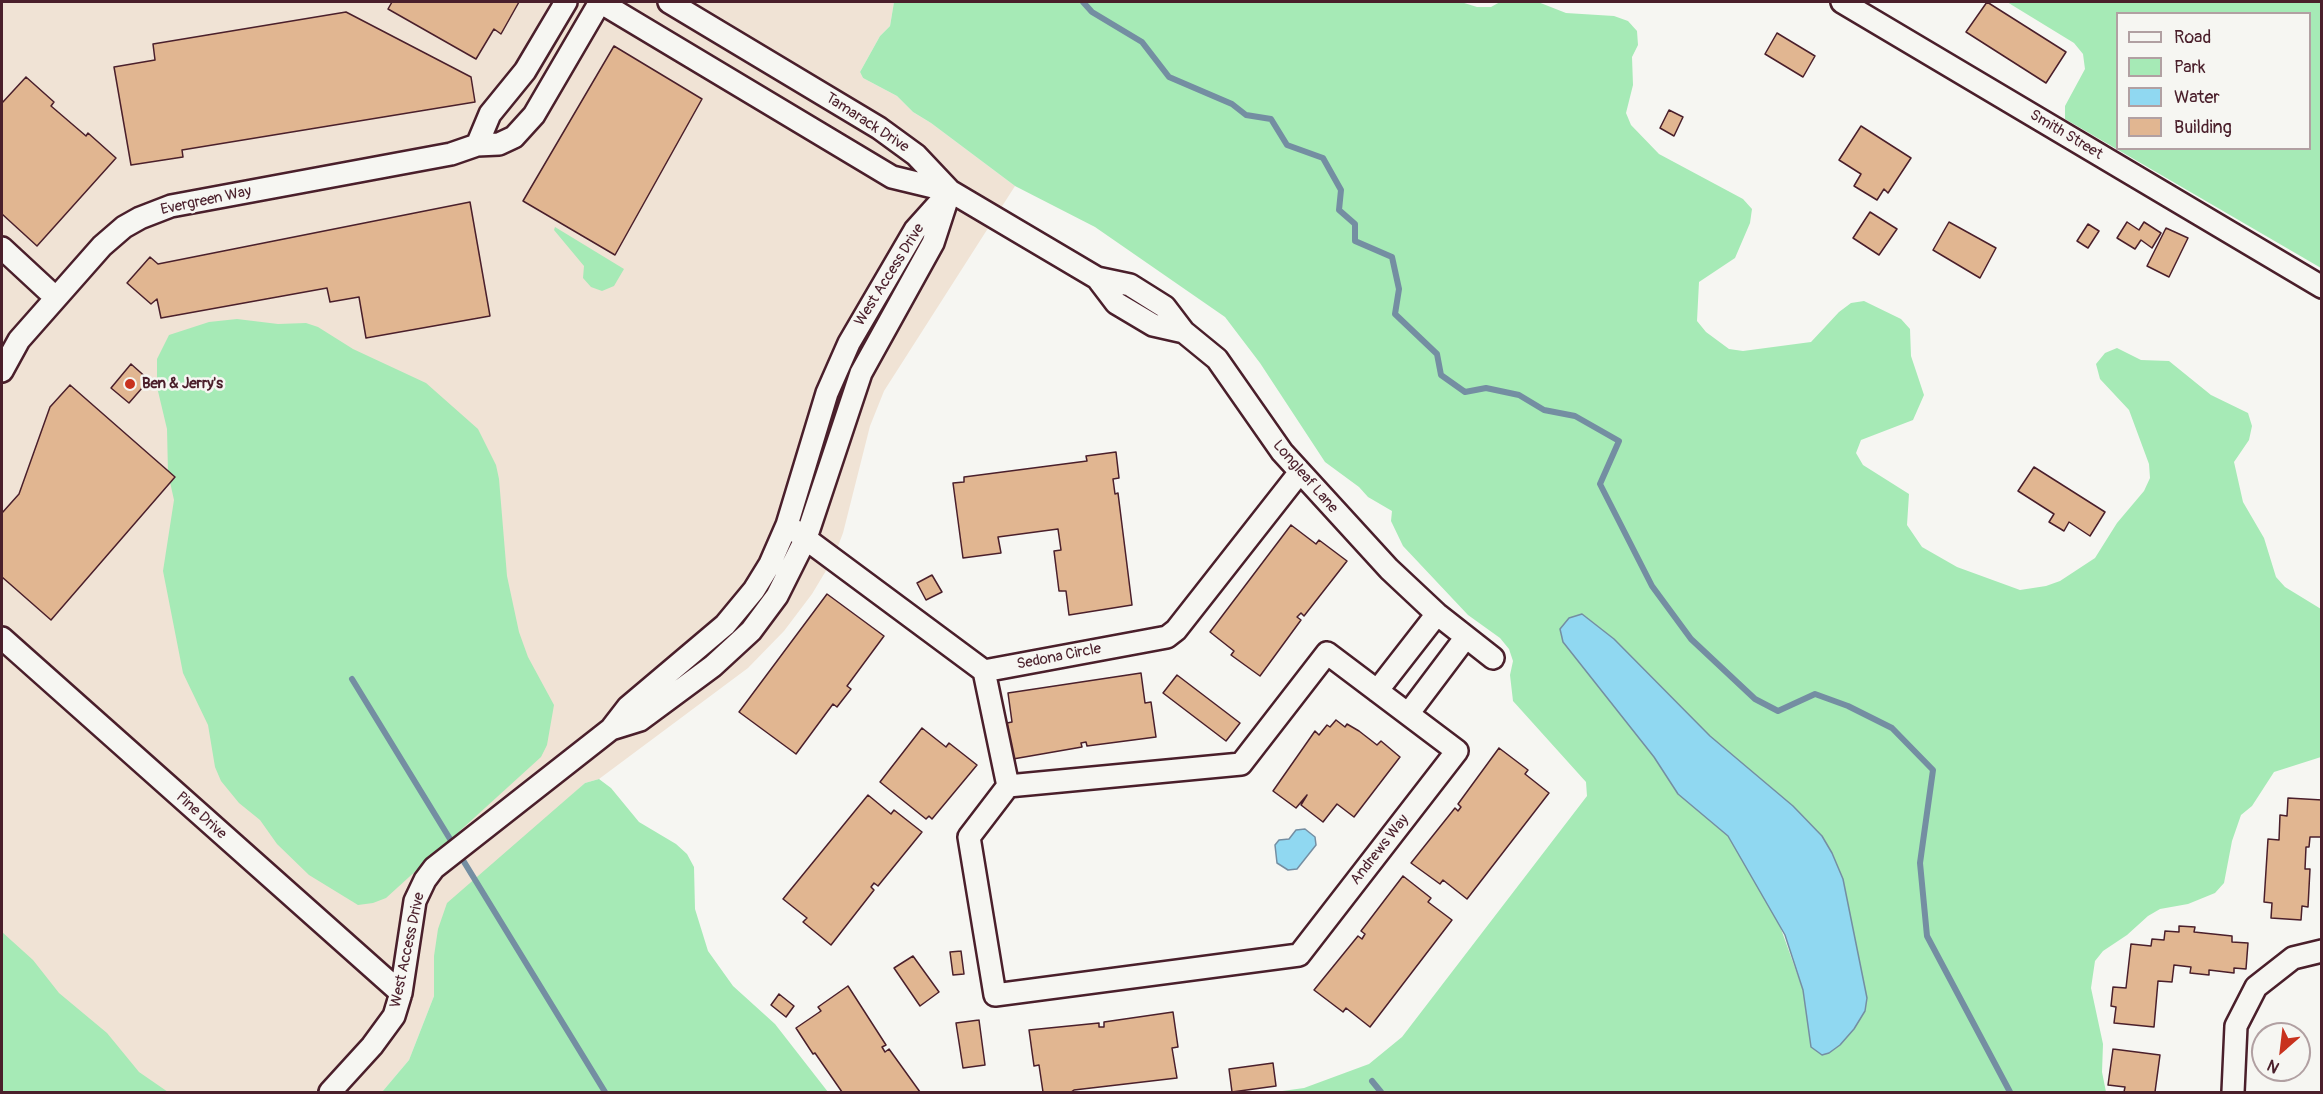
<!DOCTYPE html>
<html>
<head>
<meta charset="utf-8">
<style>
	body { margin:0 }
	#map { position:relative; width:2323px; height:1094px; overflow:hidden; background:#f6f6f2; font-family:Pangolin,sans-serif }
	canvas { display:block }
	.frame { position:absolute; inset:0; border:3px solid #4a1f2b; pointer-events:none }
	.legend { position:absolute; left:2116px; top:12px; width:195px; height:138px; box-sizing:border-box; background:#f6f6f2; border:2px solid #b1a0a2; margin:0; padding:8px 10px; list-style:none; font-size:18px; color:#4a1f2b }
	.legend li { display:flex; align-items:center; gap:12px; height:30px }
	.legend b { width:30px; border:2px solid #b1a0a2 }
	.north { position:absolute; left:2251px; top:1022px; width:60px; height:60px; box-sizing:border-box; background:#f6f6f2; border:2px solid #b1a0a2; border-radius:50%; rotate:208deg; font-size:16px; font-weight:700; line-height:24px; text-align:center; color:#4a1f2b }
	.north::after { content:''; display:block; margin:auto; width:21px; height:27px; background:#c8321e; clip-path:polygon(50% 0,100% 100%,50% 72%,0 100%) }
</style>
</head>
<body>
<div id="map">
<canvas width="2323" height="1094"></canvas>
<div class="frame"></div>
<ul class="legend">
<li><b style="height:8px;background:#f6f6f2"></b>Road</li>
<li><b style="height:16px;background:#a6eab6"></b>Park</li>
<li><b style="height:16px;background:#90d8f1"></b>Water</li>
<li><b style="height:16px;background:#e1b691"></b>Building</li>
</ul>
<div class="north">N</div>
</div>
<script>
const g = document.querySelector('canvas').getContext('2d');
g.lineJoin = 'round';
function paint(path, color) {
  g.fillStyle = color;
  g.fill(path, 'evenodd');
}
function toPath(rows) {
  const path = new Path2D();
  for (const r of rows) {
    path.moveTo(r[0], r[1]);
    for (let i = 2; i < r.length; i += 2) path.lineTo(r[i], r[i + 1]);
  }
  return path;
}
function trace(path, color, width, dash) {
  g.strokeStyle = color;
  g.lineWidth = width;
  g.lineCap = dash ? 'butt' : 'round';
  g.setLineDash(dash || []);
  g.stroke(path);
}
function label(font, color, halo, rows, align = 'center') {
  g.font = font + ' Pangolin,sans-serif';
  g.lineWidth = 5;
  g.setLineDash([]);
  g.textBaseline = 'middle';
  g.strokeStyle = halo;
  g.fillStyle = color;
  for (const [text, x, y, turn = 0] of rows) {
    g.save();
    g.translate(x, y);
    g.rotate((+turn || 0) * Math.PI / 180);
    g.textAlign = isNaN(turn) ? turn : align;
    if (halo) g.strokeText(text, 0, 0);
    g.fillText(text, 0, 0);
    g.restore();
  }
}
const built = toPath([
	[2,2,894,2,890,26,880,36,860,72,863,78,897,96,913,112,931,123,1015,186,884,391,870,426,843,533,833,559,812,594,784,631,748,668,599,779,585,783,534,830,434,956,434,996,409,1060,382,1092,2,1092]
]);
const green = toPath([
	[894,2,1461,2,1477,7,1491,7,1500,2,1538,2,1566,13,1614,16,1628,21,1637,31,1638,45,1632,57,1633,85,1626,113,1631,125,1659,154,1743,199,1752,209,1750,223,1735,258,1699,282,1697,321,1706,332,1729,349,1743,351,1811,342,1839,312,1851,303,1864,301,1901,319,1910,329,1911,356,1924,395,1913,420,1861,440,1856,453,1863,465,1909,494,1907,525,1922,547,1957,567,2020,590,2046,586,2060,581,2095,558,2117,523,2144,491,2150,478,2149,464,2129,410,2100,379,2096,364,2105,353,2117,348,2141,360,2169,361,2211,395,2248,413,2252,426,2249,440,2234,462,2243,502,2264,538,2276,577,2285,587,2321,609,2321,757,2274,772,2252,806,2241,815,2232,841,2224,883,2215,893,2188,904,2160,909,2148,916,2127,935,2103,951,2095,961,2091,988,2103,1044,2102,1072,2106,1092,1275,1092,1304,1088,1369,1064,1402,1037,1587,796,1586,782,1513,701,1510,675,1513,661,1509,649,1500,638,1468,615,1403,546,1391,521,1392,511,1368,497,1359,487,1325,462,1260,363,1225,317,1095,227,1015,186,931,123,913,112,897,96,863,78,860,72,880,36,890,26],
	[1582,614,1614,639,1710,736,1793,806,1822,836,1811,1046,1803,990,1776,915,1728,836,1678,794,1654,757],
	[2007,2,2321,2,2321,268,2065,119,2065,106,2085,69,2083,54,2074,43],
	[2118,14,2310,14,2310,148,2118,148],
	[555,227,624,269,614,286,602,291,591,287,583,278,584,266,554,230],
	[237,319,278,324,306,323,318,327,353,349,426,383,478,429,496,465,499,479,507,576,519,632,528,657,554,705,547,745,541,757,386,898,373,903,358,905,309,875,277,844,260,820,239,803,221,781,215,767,208,725,183,673,163,571,174,500,168,473,167,429,157,387,157,359,169,335,209,322],
	[599,779,611,788,639,822,676,844,687,854,694,867,695,909,708,951,733,986,775,1024,828,1092,382,1092,409,1060,434,996,434,956,438,929,447,903,585,783],
	[2,932,33,960,59,993,107,1033,139,1072,168,1092,2,1092]
]);
const water = toPath([
	[1582,614,1614,639,1710,736,1793,806,1822,836,1832,853,1843,879,1867,998,1865,1011,1854,1029,1840,1045,1829,1053,1822,1055,1811,1047,1803,990,1785,935,1728,836,1678,794,1654,757,1563,642,1560,629,1569,618,1582,614],
	[1305,829,1315,837,1316,845,1297,869,1288,870,1277,863,1275,845,1279,840,1289,839,1296,830,1305,829]
]);
const stream = toPath([
	[1083,2,1092,12,1142,42,1169,77,1232,104,1246,115,1271,119,1287,145,1323,158,1341,190,1339,210,1355,224,1355,241,1392,257,1399,289,1395,314,1437,354,1441,375,1465,392,1486,388,1519,395,1544,410,1575,416,1619,441,1600,484,1652,586,1691,639,1755,699,1778,711,1815,694,1848,706,1892,728,1933,770,1920,863,1927,936,2010,1092],
	[352,679,605,1092],
	[1372,1081,1381,1092]
]);
const building = toPath([
	[392,2,519,2,501,34,494,29,476,59,388,9,392,2],
	[1987,2,2066,52,2046,83,1966,32,1987,2],
	[346,12,471,77,475,102,182,150,183,157,131,165,114,67,155,60,153,44,346,12],
	[1777,33,1815,56,1803,77,1765,54,1777,33],
	[614,46,702,99,615,255,523,201,614,46],
	[26,77,54,102,51,106,86,136,88,133,116,158,37,246,2,214,2,103,26,77],
	[1669,110,1683,117,1674,136,1660,128,1669,110],
	[1861,126,1911,158,1888,193,1884,189,1877,200,1854,186,1861,174,1839,160,1861,126],
	[470,202,490,316,366,338,359,297,330,302,327,288,161,318,157,299,151,304,127,283,150,257,158,264,470,202],
	[1870,212,1897,229,1879,255,1853,238,1870,212],
	[1949,222,1996,248,1980,278,1933,250,1949,222],
	[2127,222,2139,230,2144,222,2161,233,2152,248,2141,240,2135,249,2117,238,2127,222],
	[2088,224,2099,231,2088,248,2077,241,2088,224],
	[2166,228,2188,238,2169,277,2147,266,2166,228],
	[131,364,149,380,129,403,111,388,131,364],
	[70,385,175,477,51,620,2,577,2,513,19,494,50,407,70,385],
	[1116,452,1119,478,1113,479,1115,494,1118,493,1132,605,1069,615,1066,591,1059,591,1054,551,1061,550,1058,529,998,537,1001,553,963,558,953,483,964,482,964,477,1087,461,1086,456,1116,452],
	[2034,467,2105,512,2090,536,2069,522,2064,531,2049,522,2054,514,2018,491,2034,467],
	[1291,525,1316,544,1319,540,1347,561,1304,616,1301,613,1297,617,1301,620,1260,676,1231,655,1234,651,1210,632,1291,525],
	[932,575,942,592,926,600,917,583,932,575],
	[827,594,884,636,847,686,851,689,837,707,833,704,796,754,739,712,827,594],
	[1141,673,1145,703,1151,702,1156,737,1087,746,1086,742,1081,743,1082,747,1013,759,1007,723,1012,722,1008,693,1141,673],
	[1177,675,1240,723,1226,741,1163,693,1177,675],
	[1336,720,1345,727,1347,724,1359,731,1377,745,1381,741,1400,757,1354,817,1337,804,1323,822,1301,805,1307,795,1296,808,1273,791,1315,731,1319,735,1327,725,1330,727,1336,720],
	[922,728,946,747,949,743,977,765,932,819,929,816,926,819,880,782,922,728],
	[1499,748,1528,770,1525,774,1549,793,1467,899,1443,880,1440,884,1411,863,1455,808,1458,811,1461,807,1458,804,1499,748],
	[868,795,891,814,894,810,922,832,878,886,874,883,871,887,874,890,831,945,803,922,807,918,783,899,868,795],
	[2288,798,2322,800,2322,837,2310,837,2309,847,2306,847,2305,869,2310,869,2308,907,2302,906,2301,920,2271,918,2272,903,2264,902,2268,839,2279,840,2280,815,2287,816,2288,798],
	[1403,876,1431,898,1428,902,1452,920,1370,1027,1346,1008,1343,1012,1314,990,1358,936,1362,939,1365,934,1361,931,1403,876],
	[2179,926,2195,927,2194,932,2232,936,2232,942,2248,943,2246,969,2234,968,2234,973,2209,970,2209,975,2190,973,2191,967,2174,965,2172,982,2158,981,2154,1027,2114,1023,2116,1007,2111,1006,2113,987,2126,988,2131,944,2151,946,2152,939,2164,940,2165,931,2179,932,2179,926],
	[961,951,964,974,953,975,950,952,961,951],
	[913,956,939,992,920,1006,894,968,913,956],
	[848,986,886,1045,882,1047,885,1052,889,1049,920,1092,842,1092,815,1053,813,1054,796,1028,821,1011,818,1007,848,986],
	[779,994,794,1006,786,1017,771,1005,779,994],
	[1173,1012,1178,1047,1172,1048,1177,1078,1074,1090,1071,1092,1043,1092,1039,1065,1034,1066,1029,1030,1099,1023,1099,1027,1104,1027,1104,1022,1173,1012],
	[979,1020,985,1065,963,1068,956,1023,979,1020],
	[2113,1049,2160,1055,2155,1092,2124,1092,2125,1087,2108,1085,2113,1049],
	[1273,1063,1276,1086,1232,1092,1229,1069,1273,1063]
]);
const minor = toPath([
	[600,2,892,177,950,191,1097,278,1130,285,1165,307,1184,332,1217,359,1282,452,1389,569,1437,614,1493,658],
	[669,2,879,128,916,155,950,191],
	[1842,2,2322,287],
	[477,145,490,114,525,71,566,2],
	[2,248,56,298],
	[1097,278,1116,303,1153,325,1184,332],
	[2,371,19,340,102,246,124,227,140,218,171,206,451,154,477,145,499,144,514,137,534,115,600,2],
	[794,530,984,671,1167,637,1176,630,1300,472],
	[2,638,401,993],
	[1327,653,1457,751,1299,955,995,995,969,837,1008,786,1241,764,1327,653],
	[984,671,1008,786],
	[1377,691,1437,614],
	[1408,714,1466,637],
	[611,729,640,720,713,666,751,631,777,596,806,538,861,373,933,243,947,200],
	[330,1092,372,1046,394,1016,401,993,415,901,425,880,434,868,611,729,628,707,725,625,754,590,770,564,787,525,827,393,849,343,915,230,950,191],
	[2233,1092,2236,1026,2256,987,2293,958,2322,951]
]);
const markers = [
	[130,384,6,"#c8321e"]
];
const streetNames = [
	["Tamarack Drive",867,123,33],
	["Smith Street",2066,135,31],
	["Evergreen Way",206,201,-12],
	["West Access Drive",890,275,-58],
	["Longleaf Lane",1305,477,49],
	["Sedona Circle",1059,657,-11],
	["Pine Drive",201,816,42],
	["Andrews Way",1380,850,-52],
	["West Access Drive",408,950,-78]
];
const poiNames = [
	["Ben & Jerry's",142,384]
];
paint(built, '#f0e3d5');
paint(green, '#a6eab6');
paint(water, '#90d8f1');
trace(water, '#748ea2', 1.5);
trace(stream, '#748ea2', 6);
paint(building, '#e1b691');
trace(building, '#4a1f2b', 1.5);
trace(minor, '#4a1f2b', 26);
trace(minor, '#f6f6f2', 21);
for (const [x, y, r, color] of markers) {
  const dot = new Path2D();
  dot.arc(x, y, r, 0, 2 * Math.PI);
  g.fillStyle = color;
  g.fill(dot);
  trace(dot, '#f6f6f2', 2);
}
label('15px', '#4a1f2b', '#f6f6f2', streetNames);
label('bold 15px', '#4a1f2b', '#f6f6f2', poiNames, 'left');
</script>
</body>
</html>
